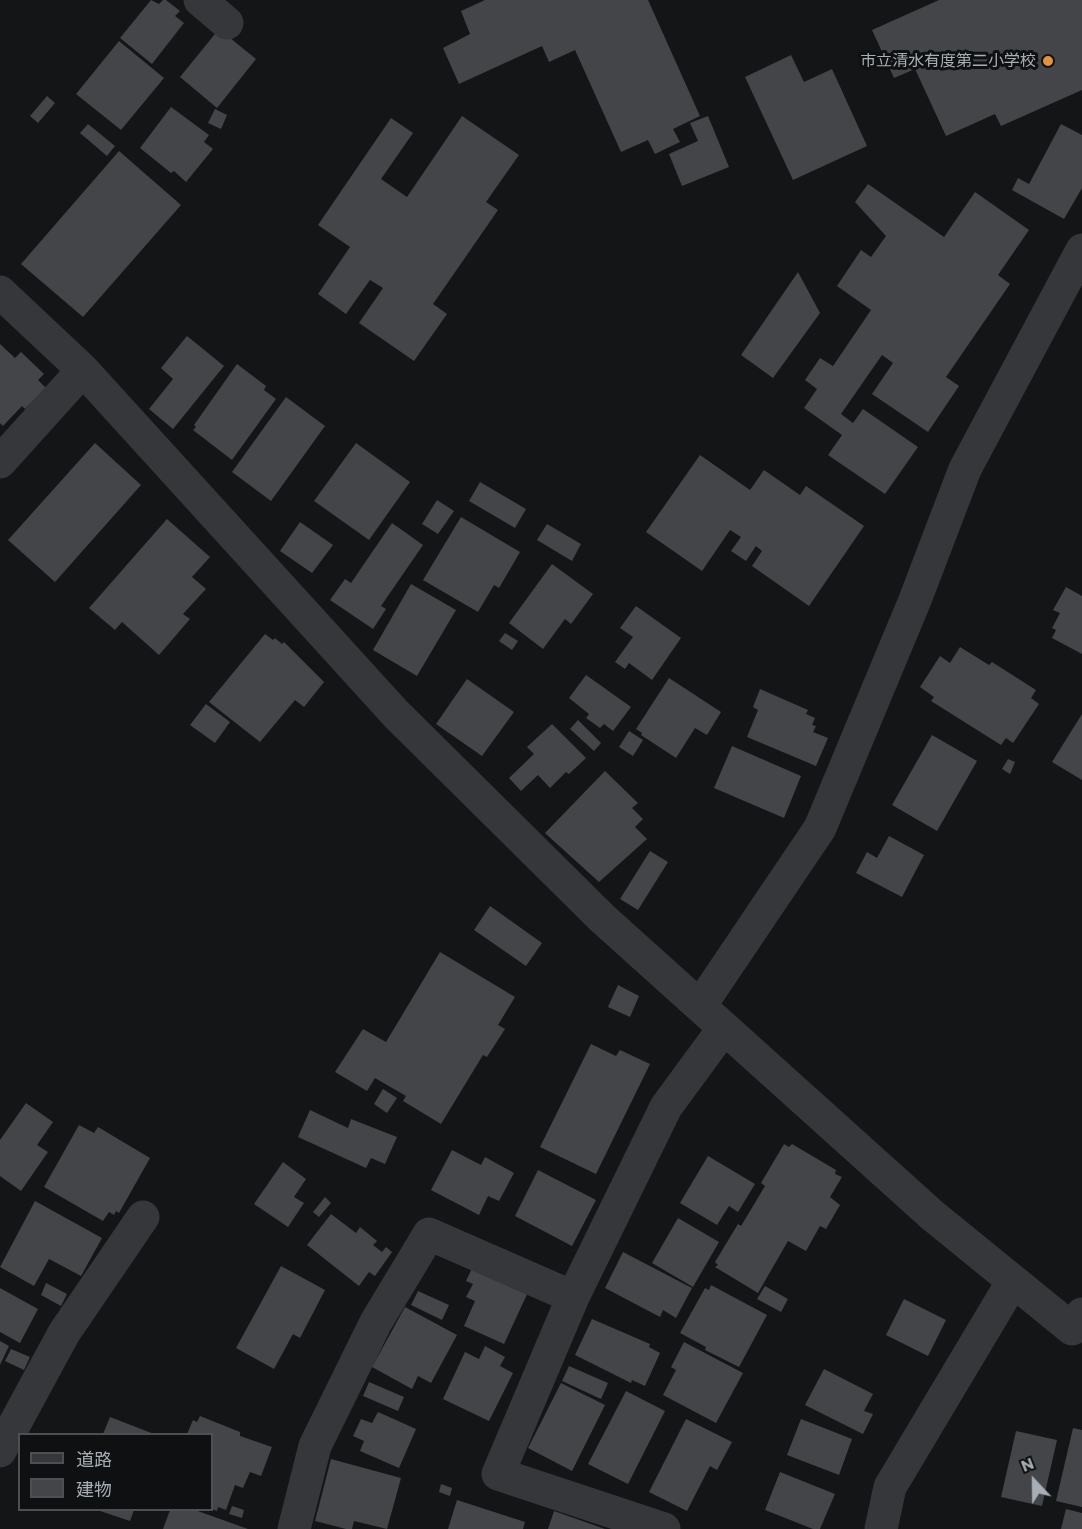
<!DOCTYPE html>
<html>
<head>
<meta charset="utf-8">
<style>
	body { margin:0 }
	#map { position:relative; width:1082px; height:1529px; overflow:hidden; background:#141516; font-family:Commissioner,"Noto Sans JP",sans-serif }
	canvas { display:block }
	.legend { position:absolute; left:18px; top:1433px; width:195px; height:78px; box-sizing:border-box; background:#0f1011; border:2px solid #4c4f53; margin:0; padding:8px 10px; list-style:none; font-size:18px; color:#a7aeb5 }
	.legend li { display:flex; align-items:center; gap:12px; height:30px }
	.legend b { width:30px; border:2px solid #4c4f53 }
	.north { position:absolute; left:1004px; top:1451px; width:60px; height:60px; -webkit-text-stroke:4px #0f1011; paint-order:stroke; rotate:338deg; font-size:16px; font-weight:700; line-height:24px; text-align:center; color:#a7aeb5 }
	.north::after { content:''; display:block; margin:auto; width:21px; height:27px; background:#a7aeb5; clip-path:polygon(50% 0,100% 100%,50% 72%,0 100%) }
</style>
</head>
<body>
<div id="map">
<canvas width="1082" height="1529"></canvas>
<ul class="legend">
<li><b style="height:8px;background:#36373b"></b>道路</li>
<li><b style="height:16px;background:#434549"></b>建物</li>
</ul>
<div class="north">N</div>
</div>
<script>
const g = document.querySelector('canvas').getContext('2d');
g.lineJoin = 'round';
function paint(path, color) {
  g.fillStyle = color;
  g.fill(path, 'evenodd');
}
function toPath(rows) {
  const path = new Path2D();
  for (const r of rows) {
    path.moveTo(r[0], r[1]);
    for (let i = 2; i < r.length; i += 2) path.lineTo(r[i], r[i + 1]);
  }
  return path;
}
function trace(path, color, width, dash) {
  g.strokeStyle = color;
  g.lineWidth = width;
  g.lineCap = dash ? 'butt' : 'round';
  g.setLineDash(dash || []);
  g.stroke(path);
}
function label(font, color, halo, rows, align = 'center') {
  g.font = font + ' Commissioner,"Noto Sans JP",sans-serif';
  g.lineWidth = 6;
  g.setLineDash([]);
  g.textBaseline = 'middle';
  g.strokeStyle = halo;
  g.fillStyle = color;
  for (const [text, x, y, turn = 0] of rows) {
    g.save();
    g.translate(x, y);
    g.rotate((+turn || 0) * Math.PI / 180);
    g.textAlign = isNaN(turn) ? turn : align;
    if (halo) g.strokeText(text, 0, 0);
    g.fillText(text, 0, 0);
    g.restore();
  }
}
const building = toPath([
	[151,0,159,4,163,0,166,0,180,11,175,16,184,23,152,64,120,38],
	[485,0,648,0,700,116,673,129,680,142,655,154,648,140,621,152,575,50,549,62,542,46,459,84,443,48,470,34,461,11],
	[939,0,1082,0,1082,90,1001,126,995,114,946,136,915,69,894,78,872,30],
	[219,29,256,59,217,108,180,77],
	[119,41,164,78,121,130,76,94],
	[791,55,804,82,832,69,867,146,793,180,745,77],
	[47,96,55,103,38,123,30,116],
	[171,107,209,135,204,142,213,149,186,182,174,171,171,173,140,148],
	[215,109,227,115,221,129,208,123],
	[462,116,519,155,486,202,498,210,433,304,447,314,414,361,359,323,383,288,370,280,346,314,318,294,350,247,318,225,391,118,413,133,381,179,407,197],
	[708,116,729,167,682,186,669,154,698,141,690,123],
	[88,124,115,146,107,156,80,133],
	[1061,124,1082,135,1082,188,1064,219,1012,190,1018,178,1029,184],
	[119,151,181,205,83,317,21,264],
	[868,184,944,237,975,192,1029,230,998,275,1010,284,946,377,959,386,928,432,872,394,893,363,882,355,841,414,853,423,863,409,918,447,885,494,828,455,842,435,804,408,817,389,805,380,820,358,833,366,871,310,837,286,861,250,871,257,886,236,855,202],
	[798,272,820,313,773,378,741,355],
	[187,336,224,366,173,429,149,409,173,379,161,368],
	[0,344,15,358,21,352,44,374,38,380,46,388,25,409,22,406,3,426,0,423],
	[237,364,266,386,264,390,276,399,232,460,193,430,196,427,194,425],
	[286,397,325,426,271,501,232,472],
	[95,443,141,485,55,582,8,540],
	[356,443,410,482,369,540,314,501],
	[700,455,750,490,764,470,800,495,806,486,864,526,809,606,752,566,762,551,756,546,746,561,731,551,741,537,730,530,702,571,646,532],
	[480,482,526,509,515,528,469,501],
	[437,500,454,511,438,534,422,524],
	[461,517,520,552,499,588,494,585,478,612,423,580],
	[167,519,210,557,192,577,206,589,183,614,190,619,159,655,122,622,115,630,89,608],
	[300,522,333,545,312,573,280,551],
	[392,523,423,545,381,606,386,609,373,629,330,600,345,579,351,583],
	[547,524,581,544,572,561,537,540],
	[552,564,593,594,571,624,565,619,543,649,509,623],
	[411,584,456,610,417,676,373,650],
	[1066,587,1082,596,1082,654,1052,638,1056,630,1052,628,1060,613,1053,610],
	[636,606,681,638,652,680,629,663,625,669,615,662,633,637,620,628],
	[505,633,518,641,512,650,499,641],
	[265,634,273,640,275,638,282,644,284,642,324,682,304,707,295,700,260,742,209,702],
	[960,647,989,665,992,662,1036,690,1031,698,1039,704,1013,743,1006,738,1001,745,931,701,934,697,920,687,940,656,950,663],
	[586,675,631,707,613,731,604,724,600,728,586,718,589,714,569,698],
	[669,678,721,712,707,735,695,728,676,758,641,735,642,733,636,729],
	[467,679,514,712,482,756,436,724],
	[760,689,808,710,806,714,815,718,812,725,816,726,813,732,828,738,816,766,747,737,758,710,753,707],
	[206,704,230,722,215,743,190,725],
	[1082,714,1082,780,1052,762],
	[578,720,601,743,594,751,570,729],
	[552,724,586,758,569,774,566,772,550,788,538,775,521,791,509,778,534,754,527,747],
	[629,731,643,740,633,756,619,747],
	[932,735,977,761,937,831,892,805],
	[732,746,801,776,784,818,714,788],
	[1008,759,1015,762,1010,774,1002,769],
	[605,771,638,803,632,808,643,819,635,827,647,839,599,882,545,833],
	[889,836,924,855,902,897,856,873,867,852,877,858],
	[650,851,668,862,638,910,620,899],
	[490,906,542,943,526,966,474,930],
	[440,952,515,997,498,1025,505,1029,487,1057,483,1055,441,1124,403,1101,406,1096,375,1078,367,1091,335,1072,363,1029,386,1042],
	[618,985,639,996,630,1017,608,1007],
	[591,1044,616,1056,620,1050,650,1064,596,1174,540,1147],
	[383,1089,397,1098,387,1113,374,1104],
	[26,1103,53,1122,37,1145,48,1152,21,1191,0,1176,0,1140],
	[310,1110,348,1128,351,1119,397,1137,385,1164,371,1158,366,1168,298,1137],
	[79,1125,94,1133,98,1127,150,1158,119,1213,116,1211,114,1215,109,1212,103,1221,44,1187],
	[784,1144,789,1147,792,1144,836,1170,835,1174,842,1177,830,1197,840,1205,826,1229,820,1226,806,1251,788,1241,758,1293,715,1267,718,1265,715,1262,738,1224,741,1226,765,1186,761,1183],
	[452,1150,481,1165,485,1157,514,1173,499,1201,488,1196,479,1215,431,1190],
	[708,1156,755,1184,738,1212,729,1206,717,1225,680,1203],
	[283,1162,306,1179,294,1197,304,1203,288,1227,254,1204],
	[538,1170,596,1200,572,1246,515,1216],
	[325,1197,331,1203,319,1217,313,1212],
	[35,1201,102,1238,81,1276,49,1259,34,1286,0,1267],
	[331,1214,356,1233,360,1227,377,1241,373,1245,382,1252,386,1247,392,1252,375,1276,369,1272,359,1286,307,1245],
	[678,1218,719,1242,693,1287,652,1263],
	[623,1252,692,1288,676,1318,663,1310,660,1317,605,1288],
	[281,1266,325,1290,300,1338,293,1334,274,1369,236,1348],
	[473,1266,529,1290,504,1344,464,1326,475,1301,466,1297,473,1284,466,1281],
	[46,1283,67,1294,61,1306,41,1295],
	[711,1285,767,1315,739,1367,705,1350,706,1347,680,1333,705,1288,709,1290],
	[765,1286,788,1299,781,1312,757,1299],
	[0,1288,38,1309,20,1343,0,1332],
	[418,1291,449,1305,442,1320,411,1305],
	[904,1299,946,1320,928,1356,886,1335],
	[405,1307,457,1335,431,1383,418,1376,412,1389,372,1367],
	[592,1319,650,1344,649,1347,660,1353,645,1386,632,1380,631,1383,575,1355],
	[0,1341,9,1346,0,1365],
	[684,1342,743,1373,716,1423,663,1395,676,1370,671,1367],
	[485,1346,505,1357,500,1366,513,1373,489,1421,443,1399,465,1352,479,1359],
	[11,1349,30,1357,24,1370,5,1361],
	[569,1366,608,1383,601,1399,562,1381],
	[824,1369,873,1394,864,1411,873,1414,863,1434,805,1405],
	[369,1382,404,1397,398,1411,363,1396],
	[561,1383,605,1405,572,1471,528,1448],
	[626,1391,665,1411,628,1484,588,1464],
	[378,1412,416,1429,399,1468,360,1451,364,1441,353,1436,361,1419,372,1423],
	[200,1416,240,1432,240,1436,272,1447,261,1476,250,1472,243,1488,235,1485,226,1510,218,1507,217,1511,212,1509,212,1434,187,1434,193,1420,197,1422],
	[110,1417,154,1434,103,1434],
	[686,1419,732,1442,717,1470,710,1466,687,1511,649,1492],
	[801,1419,852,1439,839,1475,787,1455],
	[1073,1428,1082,1430,1082,1507,1056,1501],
	[1016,1431,1057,1440,1042,1506,1001,1497],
	[331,1459,401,1478,387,1529,354,1521,352,1529,346,1529,315,1521],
	[780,1472,835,1494,820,1529,813,1529,765,1510],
	[441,1484,452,1488,450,1496,439,1492],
	[457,1500,525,1522,523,1529,448,1529],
	[232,1506,244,1510,242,1518,229,1514],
	[1066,1509,1082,1513,1082,1529,1061,1529],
	[97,1510,134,1510,130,1521],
	[170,1510,195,1510,248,1529,163,1529],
	[554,1511,605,1529,548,1529]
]);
const street = toPath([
	[200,0,227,23],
	[0,292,83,370,396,714,602,918,932,1215,1072,1329,1082,1314],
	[0,462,83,370],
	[700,1006,820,828,915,600,965,469,1082,250],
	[0,1451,64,1333,143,1217],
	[294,1529,315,1446,376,1322,429,1234,573,1297],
	[664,1529,498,1474,573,1297,666,1107,724,1028],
	[881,1529,890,1487,1013,1281]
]);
const markers = [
	[1048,61,6,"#e5923d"]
];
const poiNames = [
	["市立清水有度第二小学校",1036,61]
];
paint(building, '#434549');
trace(street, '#36373b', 33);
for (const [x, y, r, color] of markers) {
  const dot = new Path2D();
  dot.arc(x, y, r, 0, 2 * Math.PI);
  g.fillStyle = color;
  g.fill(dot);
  trace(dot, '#0f1011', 2);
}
label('16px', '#a7aeb5', '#0f1011', poiNames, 'right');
</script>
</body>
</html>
